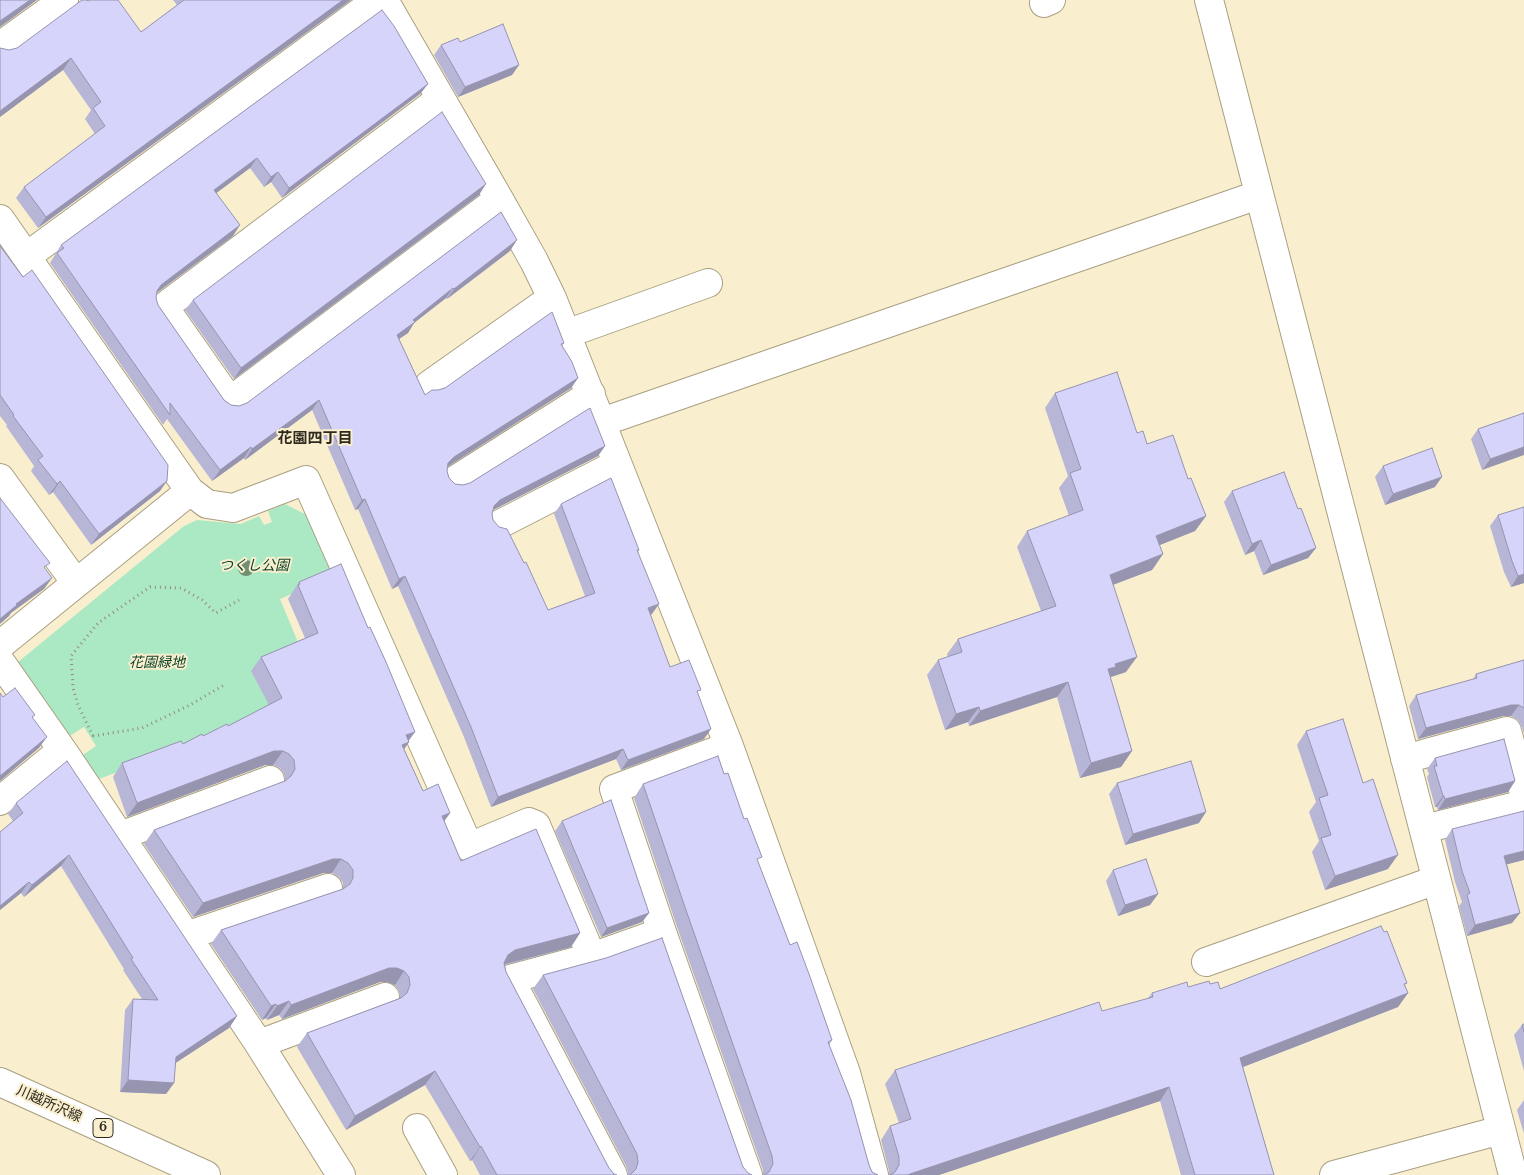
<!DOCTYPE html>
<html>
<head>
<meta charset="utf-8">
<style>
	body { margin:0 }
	canvas { display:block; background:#f9efcf }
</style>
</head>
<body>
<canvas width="1524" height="1175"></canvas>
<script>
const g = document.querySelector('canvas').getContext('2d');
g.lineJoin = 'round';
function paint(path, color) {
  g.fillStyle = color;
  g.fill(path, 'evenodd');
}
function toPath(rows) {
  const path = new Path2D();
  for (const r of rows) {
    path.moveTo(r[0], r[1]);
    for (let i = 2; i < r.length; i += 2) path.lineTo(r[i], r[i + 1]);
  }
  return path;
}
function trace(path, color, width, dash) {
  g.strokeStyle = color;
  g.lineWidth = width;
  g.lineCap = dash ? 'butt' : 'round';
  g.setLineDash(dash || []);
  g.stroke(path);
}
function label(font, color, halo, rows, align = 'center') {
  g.font = font + ' "Libre Baskerville","Noto Sans JP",serif';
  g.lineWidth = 4;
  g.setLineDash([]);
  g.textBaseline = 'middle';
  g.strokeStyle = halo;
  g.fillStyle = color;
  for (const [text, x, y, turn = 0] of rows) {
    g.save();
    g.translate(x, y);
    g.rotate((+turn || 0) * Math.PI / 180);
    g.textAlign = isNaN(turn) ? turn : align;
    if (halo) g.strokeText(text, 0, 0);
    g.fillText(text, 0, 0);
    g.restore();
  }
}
const green = toPath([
	[285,504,307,515,333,576,280,599,300,647,284,711,96,780,80,757,96,746,84,727,68,737,18,662,184,526,197,520,241,524,259,516,264,525,272,522,268,511]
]);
const path = toPath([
	[93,736,78,705,73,688,71,656,98,623,150,587,181,588,202,600,216,613,239,600],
	[93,736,142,728,190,705,224,685]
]);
const minor = toPath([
	[384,0,499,199,534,261,552,298,729,746,846,1073,874,1175],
	[1209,0,1513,1175],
	[1044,3,1051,0],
	[0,46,64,0],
	[440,99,164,307,230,401,499,199],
	[0,219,190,491,0,645],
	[27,256,377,0],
	[566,334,708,283],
	[429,385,552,298],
	[602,422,1258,195],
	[0,478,76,583],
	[455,480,591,394],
	[190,491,207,504,233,508,306,480,469,847,529,822,536,825,592,957],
	[500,524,617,464],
	[0,661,65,754,259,1044,341,1175],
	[729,746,614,789,662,932,748,1175],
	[1405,759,1507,731,1524,793],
	[0,801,62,750],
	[1424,829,1524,804],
	[120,836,270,780],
	[186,936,328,888],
	[1206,962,1436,880],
	[259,1044,385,997],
	[417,1128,443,1175],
	[613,1175,510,979,592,957,662,932],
	[1334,1175,1501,1130]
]);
const major = toPath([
	[0,1082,206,1175]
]);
const trees = [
	[246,568]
];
const wall = toPath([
	[173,0,351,0,38,228,16,198,24,187,95,134,85,119,91,110,63,70,0,117,0,48,9,50,17,48,88,1,141,32,177,5],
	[382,10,428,84,420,94,282,198,271,182,264,187,250,168,216,193,233,236,156,293,156,298,158,305,224,400,231,405,239,406,247,403,510,251,447,299,446,298,414,323,408,333,399,339,425,395,564,343,562,346,578,378,571,388,448,466,447,471,449,478,455,484,463,485,605,446,598,456,493,510,492,514,493,520,524,563,548,610,585,596,554,514,561,504,639,550,638,552,652,614,650,615,670,667,698,694,704,739,621,770,616,759,491,807,464,737,398,586,392,589,358,509,355,510,312,410,245,460,244,458,212,481,167,419,163,425,50,263,61,245],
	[460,42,519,65,512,75,458,97,434,55,441,45],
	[479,195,234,379,185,310,193,300],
	[0,246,160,491,91,545,53,492,49,495,31,471,34,466,6,426,7,425,0,416],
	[1055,393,1137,433,1147,444,1188,479,1206,516,1195,531,1159,545,1163,554,1152,570,1113,585,1126,672,1110,677,1132,751,1121,767,1080,778,1057,697,969,726,968,722,945,730,927,675,938,660,948,657,947,654,958,639,1041,611,1017,547,1027,531,1069,516,1059,488,1068,476,1045,408],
	[1524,413,1482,470,1471,439,1478,429],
	[1383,466,1435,487,1385,505,1375,477],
	[1232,491,1298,509,1316,548,1308,558,1263,575,1254,551,1245,555,1224,502],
	[1498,515,1524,583,1511,587,1504,572,1490,526],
	[299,582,409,740,409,742,404,749,423,791,450,813,444,821,461,861,580,933,571,947,505,965,506,972,609,1168,614,1174,617,1175,480,1175,472,1160,470,1161,425,1085,346,1130,297,1047,307,1033,400,998,399,991,395,985,387,982,380,982,282,1019,279,1015,267,1020,266,1018,262,1020,211,944,221,930,343,889,343,883,339,877,332,873,323,873,193,917,144,844,154,830,285,781,284,774,280,768,273,765,265,765,127,817,113,777,122,763,183,744,228,726,269,705,251,671,261,657,305,638,288,599],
	[1524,660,1524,734,1522,727,1518,720,1511,716,1503,716,1418,739,1409,706,1416,695,1473,679,1476,674],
	[1306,731,1388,869,1325,890,1312,852,1319,841,1309,812,1316,802,1297,745],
	[1435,758,1515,781,1508,792,1438,810,1437,807,1435,807,1427,777,1429,774,1427,769],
	[724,774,758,862,790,945,832,1040,829,1045,869,1165,872,1172,878,1175,763,1175,763,1170,677,927,634,798,643,784],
	[1117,783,1199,823,1125,845,1109,794],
	[16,803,237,1016,229,1028,175,1063,174,1083,166,1094,120,1092,125,1010,133,999,142,999,123,970,124,969,61,866,24,897,21,893,0,910,0,832,13,821,8,814],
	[562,821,649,913,642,922,601,937,555,831],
	[1452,829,1507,864,1520,913,1512,923,1467,936,1459,906,1462,902,1455,882,1445,840],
	[1113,870,1158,894,1150,905,1118,916,1106,881],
	[543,975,743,1167,748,1173,628,1175,627,1168,533,989],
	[1407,983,1405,985,1408,993,1398,1007,1243,1067,1274,1175,1181,1175,1160,1101,939,1175,889,1175,889,1171,881,1140,890,1126,899,1123,885,1084,895,1070,1147,999,1152,993,1210,984,1220,989],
	[1524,1024,1524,1071,1514,1035,1522,1025],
	[1524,1100,1524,1134,1517,1110]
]);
const shadedWall = toPath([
	[30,0,37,0,0,27,0,21],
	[343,0,351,0,38,228,46,217],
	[71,58,63,70,0,117,0,111],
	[519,65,512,75,458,97,465,87],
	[428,84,420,94,282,198,289,188],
	[257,158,250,168,207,200,214,190],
	[278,172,271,182,264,187,271,177],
	[486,184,479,195,234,379,241,368],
	[240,225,233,236,154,295,161,285],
	[517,240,510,251,447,299,454,289],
	[453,288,446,298,414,323,408,333,390,345,397,335,413,320],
	[578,378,571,388,447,467,448,463,454,457],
	[319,400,312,410,245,460,252,449],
	[605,446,598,456,493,510,494,506,500,500],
	[251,447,244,458,212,481,220,470],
	[1524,447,1524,455,1482,470,1490,459],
	[1442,477,1435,487,1385,505,1393,494],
	[60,481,53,492,49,495,57,484],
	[167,481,160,491,91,545,99,534],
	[365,499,358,509,355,510,362,500],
	[1206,516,1195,531,1145,551,1156,536],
	[1261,540,1254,551,1245,555,1252,544],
	[1316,548,1308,558,1263,575,1271,565],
	[1163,554,1152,570,1099,590,1110,575],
	[1524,574,1524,583,1511,587,1518,576],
	[405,576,398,586,392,589,399,579],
	[52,578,44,589,11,613,9,616,0,624,0,619,16,604],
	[659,604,652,614,641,618,648,608],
	[1137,657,1126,672,1108,678,1108,669,1115,664],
	[1068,682,1057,697,969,726,980,711],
	[1511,705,1519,705,1511,716,1503,716,1418,739,1426,728],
	[979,707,968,722,945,730,956,714],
	[711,729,704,739,621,770,628,760],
	[415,732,407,743,409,742,400,755,392,759,406,735],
	[47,737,39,748,0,781,0,776],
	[623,749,616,759,491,807,498,797],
	[274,751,283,751,273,765,265,765,127,817,137,803],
	[1132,751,1121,767,1080,778,1091,763],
	[1515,781,1508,792,1438,810,1445,799],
	[1443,796,1444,796,1437,807,1435,807],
	[1206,812,1199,823,1125,845,1133,834],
	[450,813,440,827,442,816],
	[1524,851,1524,860,1497,867,1504,856],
	[69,855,61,866,24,897,32,885],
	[1398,855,1388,869,1325,890,1335,876],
	[333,859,341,859,332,873,323,873,193,917,203,903],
	[29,882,21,893,0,910,0,906],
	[1158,894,1150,905,1118,916,1125,905],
	[649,913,642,922,601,937,607,928],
	[1520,913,1512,923,1467,936,1475,925],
	[580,933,571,947,505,964,498,969,508,955,515,950],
	[389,968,397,968,404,971,395,985,387,982,380,982,282,1019,291,1005],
	[1408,993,1398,1007,1230,1072,1240,1058],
	[289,1001,279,1015,267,1020,277,1006],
	[276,1004,266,1018,262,1020,271,1006],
	[237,1016,229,1028,168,1068,176,1057],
	[435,1071,425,1085,346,1130,355,1116],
	[128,1080,174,1083,166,1094,120,1092],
	[1169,1087,1160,1101,939,1175,907,1175],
	[481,1146,472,1160,470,1161,480,1147]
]);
const building = toPath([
	[0,0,30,0,0,21,0,0],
	[82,0,87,0,88,1,90,0,118,0,141,32,184,0,343,0,46,217,24,187,105,126,93,108,101,102,71,58,0,111,0,48,9,50,17,48,82,0],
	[382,10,394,26,428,84,289,188,278,172,271,177,257,158,214,190,240,225,161,285,157,291,156,298,158,305,224,400,231,405,239,406,247,403,501,212,517,240,454,289,453,288,413,320,415,322,397,335,425,395,432,390,438,390,445,388,552,312,564,343,561,344,572,362,578,378,454,457,448,463,447,471,449,478,455,484,463,485,470,483,590,408,605,446,500,500,494,506,492,514,493,520,499,527,507,529,524,563,526,562,548,610,595,593,561,504,611,478,639,550,637,550,659,604,648,608,670,667,689,660,701,690,697,691,711,729,628,760,623,749,498,797,471,727,405,576,399,579,365,499,362,500,319,400,252,449,251,447,220,470,170,403,170,415,57,253,64,248,61,245,382,10],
	[503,24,519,65,465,87,441,45,458,38,460,42,503,24],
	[442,112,486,184,241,368,193,300,442,112],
	[0,246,23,277,32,270,168,465,167,481,99,534,60,481,57,484,38,460,43,456,13,416,14,415,0,395,0,246],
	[1117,372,1137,433,1143,431,1147,444,1173,435,1188,479,1191,478,1206,516,1156,536,1163,554,1110,575,1137,657,1115,664,1116,667,1108,669,1132,751,1091,763,1068,682,980,711,979,707,956,714,938,660,962,652,958,639,1056,606,1027,531,1083,510,1070,473,1081,469,1055,393,1117,372],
	[1524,413,1524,447,1490,459,1478,429,1524,413],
	[1432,448,1442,477,1393,494,1383,466,1432,448],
	[1284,472,1298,509,1301,508,1316,548,1271,565,1261,540,1252,544,1232,491,1284,472],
	[0,498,50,563,44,567,52,578,16,604,17,605,0,619,0,498],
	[1524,507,1524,574,1518,576,1512,561,1498,515,1524,507],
	[341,564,368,628,370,627,386,662,415,732,406,735,409,742,402,745,423,791,438,784,450,813,442,816,461,861,536,829,580,933,515,950,508,955,504,963,506,972,609,1168,614,1174,617,1175,497,1175,481,1146,480,1147,435,1071,355,1116,307,1033,401,998,407,993,410,985,409,977,404,971,397,968,389,968,291,1005,289,1001,277,1006,276,1004,271,1006,221,930,343,889,350,884,353,878,353,870,348,863,341,859,333,859,203,903,154,830,285,781,291,776,295,769,294,760,289,754,283,751,274,751,137,803,122,763,181,741,183,744,202,734,203,736,227,724,228,726,282,698,261,657,318,633,298,585,300,584,299,582,341,564],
	[1524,660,1524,708,1519,705,1511,705,1426,728,1416,695,1477,678,1476,674,1524,660],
	[15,688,35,715,32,717,47,737,0,776,0,693,3,697,15,688],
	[1343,719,1363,783,1373,779,1398,855,1335,876,1321,838,1331,835,1319,798,1328,795,1306,731,1343,719],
	[1504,739,1515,781,1445,799,1444,796,1443,796,1434,766,1437,766,1435,758,1504,739],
	[718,756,724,774,728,773,744,819,747,818,762,857,757,859,790,945,797,942,809,974,832,1040,828,1042,851,1100,869,1165,872,1172,878,1175,764,1175,769,1172,773,1164,772,1156,687,913,643,784,718,756],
	[67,761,237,1016,176,1057,174,1083,128,1080,133,999,158,1000,131,959,133,958,69,855,32,885,29,882,0,906,0,832,23,813,16,803,67,761],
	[1191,761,1206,812,1133,834,1117,783,1191,761],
	[611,800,649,913,607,928,562,821,611,800],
	[1524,811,1524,851,1504,856,1520,913,1475,925,1467,895,1470,893,1462,871,1452,829,1524,811],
	[1146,859,1158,894,1125,905,1113,870,1146,859],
	[1381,926,1384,932,1387,931,1407,983,1404,984,1408,993,1240,1058,1274,1175,1195,1175,1169,1087,907,1175,890,1175,895,1172,899,1165,899,1157,890,1126,911,1119,895,1070,1099,1002,1102,1011,1153,997,1152,993,1187,982,1188,987,1209,981,1210,984,1218,982,1220,989,1381,926],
	[662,938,743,1167,748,1173,752,1175,629,1175,630,1175,636,1169,638,1162,637,1154,543,975,606,958,662,938],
	[1524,1024,1524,1032,1522,1025,1524,1024]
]);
const shields = [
	[103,1128,20]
];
const shieldNames = [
	["6",103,1128]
];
const parkNames = [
	["つくし公園",254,566],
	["花園緑地",157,663]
];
const streetNames = [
	["川越所沢線",49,1104,24]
];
const neighbourhoodNames = [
	["花園四丁目",315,439]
];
paint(green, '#abe8c4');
trace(minor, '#a99f81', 30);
trace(major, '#a99f81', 30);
trace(path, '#948d77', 3, [1, 4]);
trace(minor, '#fff', 28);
trace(major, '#fff', 28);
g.fillStyle = '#748e72';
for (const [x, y] of trees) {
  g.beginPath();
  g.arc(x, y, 8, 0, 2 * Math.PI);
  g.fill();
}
paint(wall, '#b8b6d7');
paint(shadedWall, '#9694af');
paint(building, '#d6d4fa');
trace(building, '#9694af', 1);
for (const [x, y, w] of shields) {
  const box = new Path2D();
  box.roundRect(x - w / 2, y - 9.5, w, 19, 4);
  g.fillStyle = '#f9efcf';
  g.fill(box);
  trace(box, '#2e2a1e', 1);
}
label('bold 12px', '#2e2a1e', null, shieldNames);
label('italic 14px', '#073f26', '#f9efcf', parkNames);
label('14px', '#2e2a1e', '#f9efcf', streetNames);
label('bold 15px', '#2e2a1e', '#f9efcf', neighbourhoodNames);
</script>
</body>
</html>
